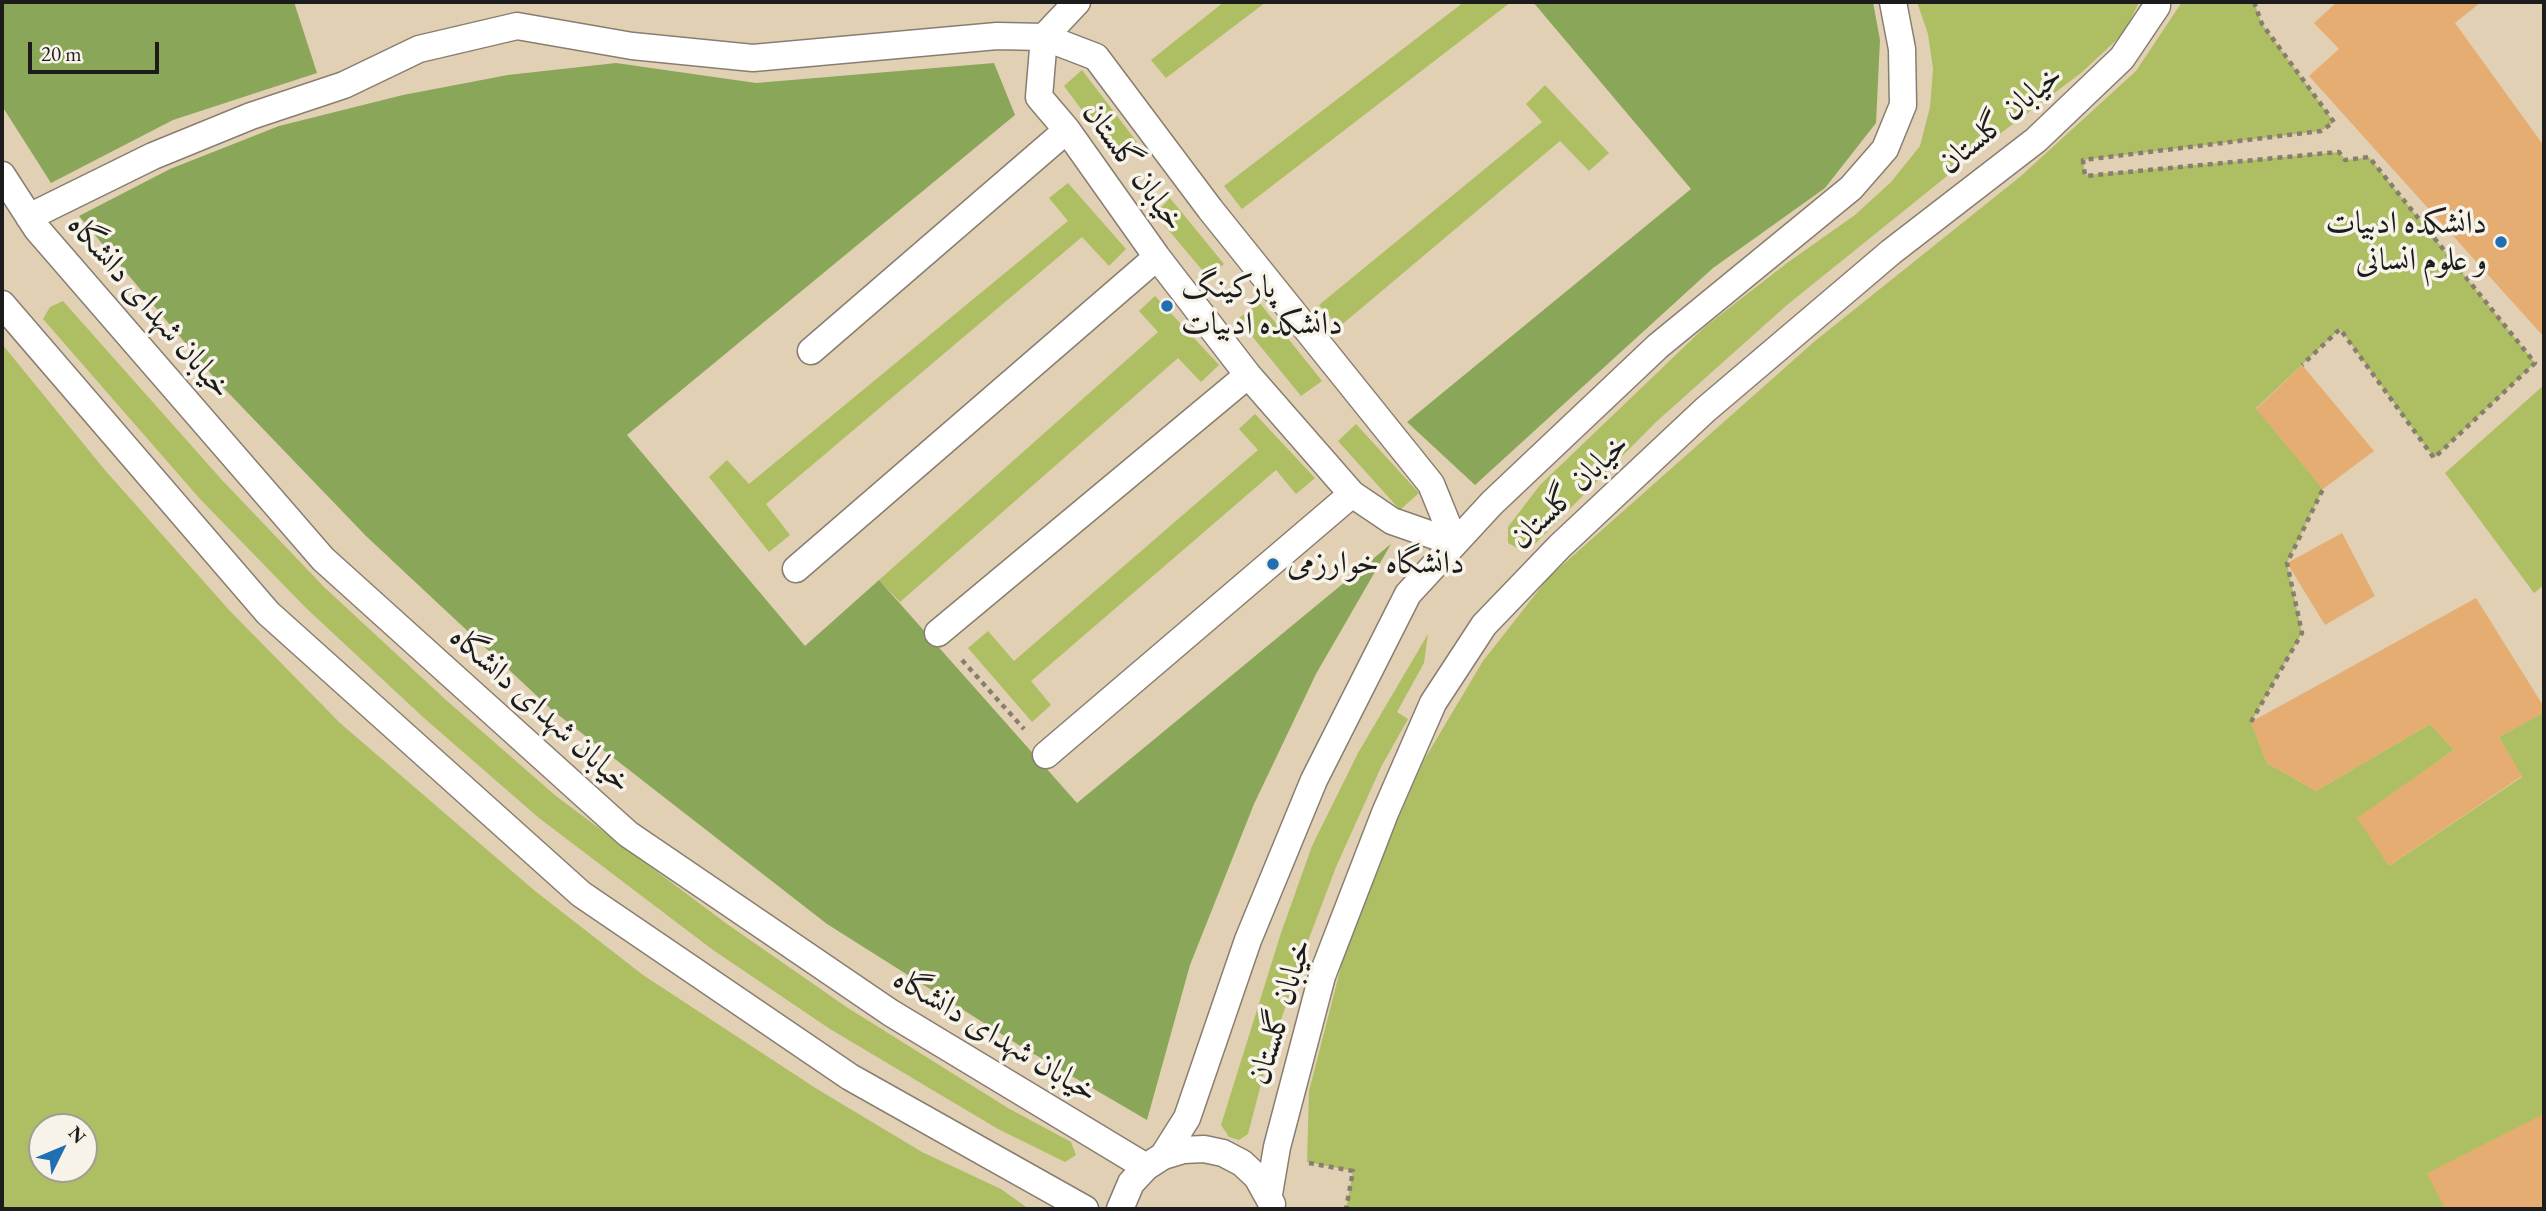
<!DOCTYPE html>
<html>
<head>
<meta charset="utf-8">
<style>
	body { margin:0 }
	#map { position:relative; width:2546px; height:1211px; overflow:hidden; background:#f3e0c4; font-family:"EB Garamond",serif }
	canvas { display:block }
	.frame { position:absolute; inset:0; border:4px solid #1c1c1c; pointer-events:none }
	.north { position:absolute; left:28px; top:1113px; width:70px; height:70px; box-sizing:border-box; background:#f7f3e8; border:2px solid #9f9d96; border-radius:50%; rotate:47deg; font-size:19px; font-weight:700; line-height:28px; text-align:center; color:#1c1c1c }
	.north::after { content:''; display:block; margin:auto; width:24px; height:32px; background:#1f6fb2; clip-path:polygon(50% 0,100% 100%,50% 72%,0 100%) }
	.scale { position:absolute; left:28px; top:42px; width:131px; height:32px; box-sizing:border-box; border:4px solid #1c1c1c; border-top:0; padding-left:9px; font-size:21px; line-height:24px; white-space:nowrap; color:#1c1c1c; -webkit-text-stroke:5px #f7f3e8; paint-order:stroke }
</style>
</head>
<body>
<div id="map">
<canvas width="2546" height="1211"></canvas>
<div class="frame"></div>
<div class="north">N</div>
<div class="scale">20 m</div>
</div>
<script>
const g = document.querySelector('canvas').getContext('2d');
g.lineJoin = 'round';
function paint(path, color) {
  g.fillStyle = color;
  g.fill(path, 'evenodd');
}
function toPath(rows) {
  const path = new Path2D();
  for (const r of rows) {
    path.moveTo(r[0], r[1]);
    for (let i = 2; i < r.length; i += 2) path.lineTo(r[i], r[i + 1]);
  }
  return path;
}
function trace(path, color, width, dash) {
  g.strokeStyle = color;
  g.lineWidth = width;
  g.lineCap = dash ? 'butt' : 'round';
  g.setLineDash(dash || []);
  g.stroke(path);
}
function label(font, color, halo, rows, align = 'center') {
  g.font = font + ' "EB Garamond",Amiri,serif';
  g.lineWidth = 7;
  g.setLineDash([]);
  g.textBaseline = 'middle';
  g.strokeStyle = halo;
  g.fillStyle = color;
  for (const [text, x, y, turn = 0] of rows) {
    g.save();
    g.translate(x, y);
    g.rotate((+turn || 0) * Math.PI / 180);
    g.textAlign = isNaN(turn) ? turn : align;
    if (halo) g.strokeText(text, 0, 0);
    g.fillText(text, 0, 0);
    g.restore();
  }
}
const built = toPath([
	[2,2,2544,2,2544,1209,2,1209],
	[42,1127,84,1127,84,1169,42,1169]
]);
const green = toPath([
	[1224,2,1266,2,1166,78,1151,60],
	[1464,2,1511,2,1242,209,1224,186],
	[1917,2,2139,2,2124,33,2081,73,1993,139,1787,305,1656,422,1530,549,1519,549,1508,543,1508,527,1540,485,1706,326,1787,263,1855,215,1891,182,1920,146,1930,107,1933,69,1928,34],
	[2182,2,2254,2,2262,24,2334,122,2321,131,2083,160,2085,175,2339,152,2346,160,2369,157,2535,363,2434,458,2340,329,2256,408,2323,489,2287,563,2302,633,2251,722,2267,763,2316,791,2430,724,2454,750,2358,818,2389,866,2522,777,2499,737,2544,712,2544,1209,1346,1209,1353,1171,1307,1162,1309,1091,1352,924,1424,760,1483,661,1549,577,1815,341,2021,176,2136,71],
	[1082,70,1137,142,1117,157,1064,86],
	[1545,85,1609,153,1589,171,1560,141,1339,327,1319,305,1542,122,1526,104],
	[1068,183,1126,249,1109,266,1082,237,766,504,790,535,769,552,709,477,727,460,749,484,1068,221,1049,198],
	[1170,198,1224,264,1208,277,1155,214],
	[1155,296,1219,365,1201,382,1178,358,900,602,879,580,1158,332,1139,311],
	[63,301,222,480,324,587,446,700,556,796,727,924,848,1008,1008,1108,1071,1142,1076,1155,1065,1162,998,1129,830,1029,713,950,539,818,424,718,306,608,200,499,43,319,50,307],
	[1259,302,1322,381,1301,396,1238,319],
	[2,344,104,469,229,610,340,723,535,891,643,975,817,1089,922,1152,1001,1189,1029,1209,2,1209],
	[42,1127,84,1127,84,1169,42,1169],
	[2544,385,2544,585,2534,593,2445,473],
	[1255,414,1315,478,1296,494,1276,470,1031,681,1051,705,1032,722,968,648,988,631,1014,661,1258,450,1239,429],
	[1356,424,1419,493,1400,510,1338,441],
	[1428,634,1424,663,1397,712,1408,719,1381,767,1336,867,1302,957,1266,1065,1248,1134,1239,1140,1229,1137,1221,1125,1281,933,1312,846,1358,753]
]);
const forest = toPath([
	[2,2,294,2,317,73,173,120,51,183,2,106],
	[1533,2,1873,2,1880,40,1876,123,1825,188,1713,268,1475,485,1407,422,1691,189],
	[616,63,756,83,994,63,1015,115,627,435,805,646,879,580,1077,803,1391,544,1316,674,1254,804,1190,965,1147,1120,1022,1047,827,924,552,710,366,536,217,381,79,216,170,169,279,126,403,95,508,75]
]);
const building = toPath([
	[2337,2,2481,2,2455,23,2544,146,2544,337,2309,76,2339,49,2314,23],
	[2302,365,2374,451,2323,489,2256,409],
	[2342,533,2375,596,2325,625,2287,563],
	[2476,598,2544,707,2544,712,2499,737,2522,776,2389,866,2357,818,2454,750,2430,724,2316,791,2267,763,2251,722],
	[2544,1114,2544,1209,2445,1209,2427,1173]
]);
const path = toPath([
	[2254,2,2262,24,2334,122,2321,131,2083,160,2085,176,2339,152,2345,160,2369,157,2535,363,2434,458,2340,329,2302,365],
	[962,660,1024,729],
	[2251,722,2302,633,2287,563,2323,489],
	[1309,1163,1353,1171,1346,1209]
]);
const service = toPath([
	[1077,2,1044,37,1039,97,1067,130,1157,257,1248,375,1352,494,1392,521,1455,543],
	[2,175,37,229,323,559,628,834,891,1013,1146,1167],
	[29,217,153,156,251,116,344,85,419,49,517,26,632,46,753,58,997,36,1044,37,1096,57,1210,209,1431,484,1455,543],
	[2,304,268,613,581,894,850,1077,1085,1209],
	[811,351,1067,130],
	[796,569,1157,257],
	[938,633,1248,375],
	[1046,755,1352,494],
	[1163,1156,1187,1118,1248,940,1314,780,1408,594,1492,503,1658,346,1851,188,1885,149,1903,105,1902,49,1893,2],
	[1269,1194,1277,1147,1322,976,1385,813,1433,703,1484,625,1560,546,1705,410,1891,252,2036,140,2122,58,2157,6,2157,2],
	[1120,1209,1131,1183,1146,1167,1163,1156,1183,1150,1204,1149,1223,1153,1242,1163,1257,1177,1272,1204]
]);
const markers = [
	[2501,242,7,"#1f6fb2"],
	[1167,306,7,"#1f6fb2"],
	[1273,564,7,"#1f6fb2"]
];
const streetNames = [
	["خیابان گلستان",2001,120,-40],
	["خیابان گلستان",1133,167,54],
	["خیابان شهدای دانشگاه",149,307,49],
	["خیابان گلستان",1570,492,-44],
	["خیابان شهدای دانشگاه",540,710,42],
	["خیابان گلستان",1281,1012,-73],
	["خیابان شهدای دانشگاه",995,1036,31]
];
const poiNames = [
	["دانشکده ادبیات",2487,224,"right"],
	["و علوم انسانی",2487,261,"right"],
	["پارکینگ",1181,288],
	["دانشکده ادبیات",1181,325],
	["دانشگاه خوارزمی",1287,564]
];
paint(built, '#e2d0b4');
paint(green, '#adbf62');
paint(forest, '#8aa658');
paint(building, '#e5ad72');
trace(service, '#887e70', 29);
trace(path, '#887e70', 4.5, [5, 5]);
trace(service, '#fff', 26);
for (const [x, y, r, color] of markers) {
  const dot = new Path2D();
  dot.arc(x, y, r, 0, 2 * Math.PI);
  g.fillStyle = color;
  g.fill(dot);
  trace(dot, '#f7f3e8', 2.5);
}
label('32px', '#1c1c1c', '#f7f3e8', streetNames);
label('32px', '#1c1c1c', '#f7f3e8', poiNames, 'left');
</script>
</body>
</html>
